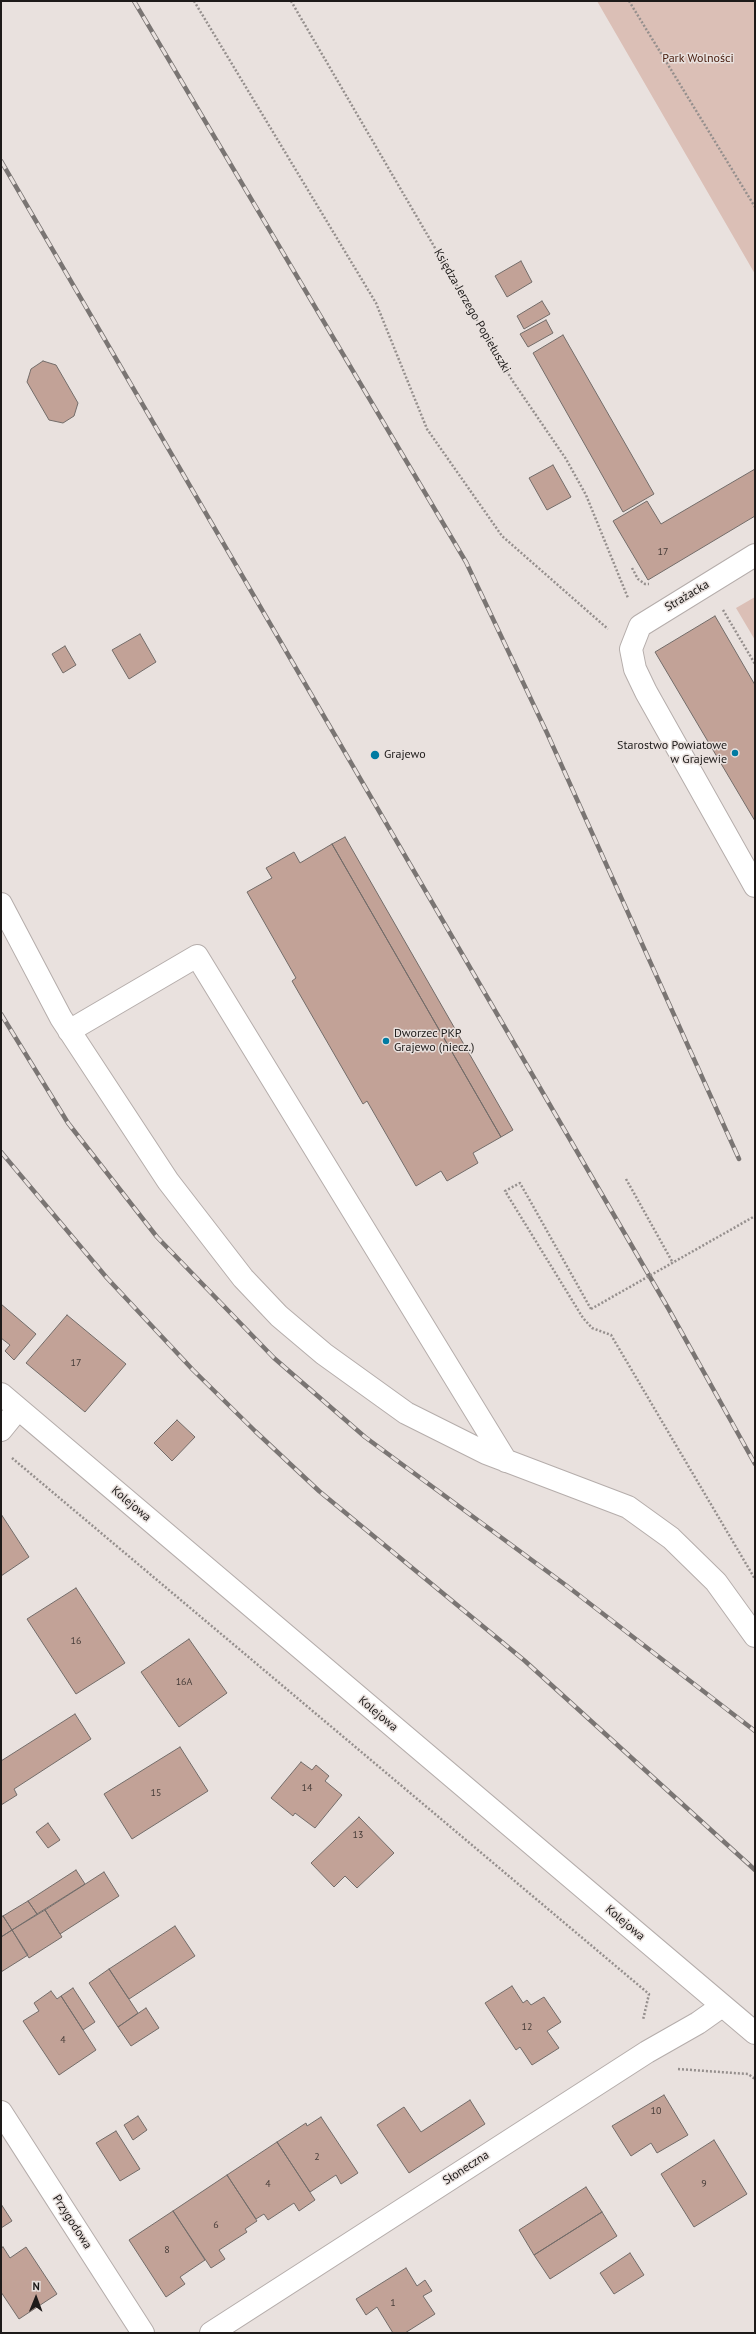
<!DOCTYPE html>
<html>
<head>
<meta charset="utf-8">
<style>
	body { margin:0 }
	#map { position:relative; width:756px; height:2334px; overflow:hidden; background:#e9e1de; font-family:"PT Sans",sans-serif }
	canvas { display:block }
	.frame { position:absolute; inset:0; border:2px solid #1d1a19; pointer-events:none }
	.north { position:absolute; left:16px; top:2278px; width:40px; height:40px; -webkit-text-stroke:3px #e9e1de; paint-order:stroke; rotate:1deg; font-size:11px; font-weight:700; line-height:16px; text-align:center; color:#1d1a19 }
	.north::after { content:''; display:block; margin:auto; width:14px; height:18px; background:#1d1a19; clip-path:polygon(50% 0,100% 100%,50% 72%,0 100%) }
</style>
</head>
<body>
<div id="map">
<canvas width="756" height="2334"></canvas>
<div class="frame"></div>
<div class="north">N</div>
</div>
<script>
const g = document.querySelector('canvas').getContext('2d');
g.lineJoin = 'round';
function paint(path, color) {
  g.fillStyle = color;
  g.fill(path, 'evenodd');
}
function toPath(rows) {
  const path = new Path2D();
  for (const r of rows) {
    path.moveTo(r[0], r[1]);
    for (let i = 2; i < r.length; i += 2) path.lineTo(r[i], r[i + 1]);
  }
  return path;
}
function trace(path, color, width, dash) {
  g.strokeStyle = color;
  g.lineWidth = width;
  g.lineCap = dash ? 'butt' : 'round';
  g.setLineDash(dash || []);
  g.stroke(path);
}
function label(font, color, halo, rows, align = 'center') {
  g.font = font + ' "PT Sans",sans-serif';
  g.lineWidth = 3;
  g.setLineDash([]);
  g.textBaseline = 'middle';
  g.strokeStyle = halo;
  g.fillStyle = color;
  for (const [text, x, y, turn = 0] of rows) {
    g.save();
    g.translate(x, y);
    g.rotate((+turn || 0) * Math.PI / 180);
    g.textAlign = isNaN(turn) ? turn : align;
    if (halo) g.strokeText(text, 0, 0);
    g.fillText(text, 0, 0);
    g.restore();
  }
}
const green = toPath([
	[597,1,755,1,755,274],
	[755,597,755,640,736,608]
]);
const building = toPath([
	[521,261,532,282,507,297,495,276,521,261],
	[542,301,550,314,524,329,517,316,542,301],
	[546,320,553,333,528,347,520,334,546,320],
	[563,335,654,494,623,512,533,353,563,335],
	[43,361,56,365,78,403,74,416,63,423,49,420,27,382,31,369,43,361],
	[553,465,571,497,547,510,529,478,553,465],
	[755,469,755,516,648,580,613,521,647,501,661,524,755,469],
	[715,616,755,685,755,821,655,652,715,616],
	[140,634,156,662,129,679,112,650,140,634],
	[65,646,76,665,63,673,52,654,65,646],
	[345,837,513,1130,501,1137,332,844,345,837],
	[332,844,501,1137,473,1153,478,1163,447,1181,441,1171,416,1186,367,1101,363,1104,292,981,296,978,247,892,272,878,266,868,294,852,300,863,332,844],
	[1,1304,36,1334,14,1360,5,1351,10,1345,1,1338,1,1304],
	[67,1315,126,1364,85,1412,26,1363,67,1315],
	[177,1420,195,1437,172,1461,154,1443,177,1420],
	[1,1514,29,1557,1,1576,1,1514],
	[76,1588,125,1663,76,1694,27,1619,76,1588],
	[189,1639,227,1693,179,1727,141,1672,189,1639],
	[75,1714,91,1739,14,1789,17,1795,1,1805,1,1761,75,1714],
	[180,1747,208,1791,132,1839,104,1794,180,1747],
	[301,1762,312,1770,316,1765,329,1776,325,1781,342,1795,315,1828,295,1813,293,1816,271,1798,301,1762],
	[359,1817,394,1853,357,1888,345,1876,334,1887,311,1863,359,1817],
	[48,1823,60,1840,48,1848,36,1832,48,1823],
	[76,1870,85,1884,37,1914,28,1901,76,1870],
	[104,1872,119,1896,60,1934,45,1910,104,1872],
	[28,1901,37,1914,12,1930,3,1916,28,1901],
	[45,1910,62,1937,29,1958,12,1930,45,1910],
	[3,1916,12,1930,1,1937,1,1917,3,1916],
	[175,1926,195,1956,129,1999,109,1969,175,1926],
	[12,1930,28,1955,1,1972,1,1937,12,1930],
	[109,1969,138,2013,118,2027,89,1983,109,1969],
	[512,1986,523,2003,527,2000,531,2005,544,1997,561,2022,547,2031,559,2048,532,2065,520,2047,516,2050,485,2003,512,1986],
	[73,1988,95,2022,83,2030,61,1996,73,1988],
	[51,1991,57,1999,61,1996,96,2050,59,2075,23,2021,39,2011,34,2003,51,1991],
	[146,2008,159,2028,131,2046,118,2027,146,2008],
	[664,2095,688,2135,657,2153,651,2143,631,2156,612,2126,664,2095],
	[470,2100,485,2124,409,2173,377,2125,404,2107,421,2132,470,2100],
	[138,2116,147,2130,133,2140,124,2125,138,2116],
	[321,2117,358,2173,341,2184,336,2175,310,2192,277,2142,306,2123,307,2126,321,2117],
	[116,2131,140,2169,120,2181,96,2143,116,2131],
	[714,2140,747,2194,694,2227,661,2174,714,2140],
	[277,2142,315,2200,299,2211,294,2203,268,2220,264,2214,256,2219,227,2175,277,2142],
	[227,2175,257,2221,245,2229,247,2232,219,2250,225,2259,211,2268,173,2211,227,2175],
	[586,2187,602,2212,534,2255,519,2230,586,2187],
	[1,2204,12,2221,1,2228,1,2204],
	[173,2211,205,2260,180,2277,185,2284,166,2297,129,2240,173,2211],
	[602,2212,617,2236,550,2279,534,2255,602,2212],
	[3,2247,10,2258,26,2247,57,2294,19,2319,1,2292,1,2248,3,2247],
	[630,2253,644,2275,614,2294,600,2273,630,2253],
	[406,2268,417,2286,425,2280,432,2291,423,2296,435,2314,405,2333,393,2333,377,2307,366,2315,356,2299,406,2268]
]);
const path = toPath([
	[194,1,376,303,427,429,502,536,608,629],
	[291,1,512,380,566,459,586,495,628,598],
	[629,1,755,207],
	[632,568,638,579,645,584,649,584],
	[723,610,755,664],
	[626,1179,673,1263],
	[591,1309,520,1183,505,1191,583,1318,592,1328,611,1335,755,1579],
	[12,1458,649,1994,643,2020],
	[678,2069,748,2074,755,2079]
]);
const minor = toPath([
	[755,555,640,626,631,649,635,669,646,692,755,886],
	[1,904,61,1018,168,1181,243,1278,279,1316,324,1354,406,1413,486,1453,628,1507,671,1538,716,1582,755,1636],
	[69,1031,197,956,506,1461],
	[1,1394,755,2033],
	[1,1430,18,1409],
	[1,2112,143,2333],
	[211,2333,647,2052,698,2023,722,2006]
]);
const rail = toPath([
	[134,1,466,562,547,733,739,1159],
	[1,161,668,1308,755,1464],
	[1,1014,68,1123,157,1237,274,1358,365,1437,567,1586,755,1731],
	[1,1152,107,1278,193,1370,255,1431,319,1491,525,1661,755,1870]
]);
const pathBridge = toPath([
	[591,1309,755,1216]
]);
const markers = [
	[735,753,4,"#007ba2"],
	[375,755,5,"#007ba2"],
	[386,1041,4,"#007ba2"]
];
const numberNames = [
	["17",663,552],
	["17",76,1363],
	["16",76,1641],
	["16A",184,1682],
	["14",307,1788],
	["15",156,1793],
	["13",358,1835],
	["12",527,2027],
	["4",63,2040],
	["10",656,2111],
	["2",317,2157],
	["4",268,2184],
	["9",704,2184],
	["6",216,2225],
	["8",167,2250],
	["1",393,2303]
];
const parkNames = [
	["Park Wolności",698,59]
];
const streetNames = [
	["Księdza Jerzego Popiełuszki",472,311,60],
	["Strażacka",687,596,-31],
	["Kolejowa",131,1504,40],
	["Kolejowa",378,1714,40],
	["Kolejowa",625,1923,40],
	["Słoneczna",466,2168,-33],
	["Przygodowa",72,2222,57]
];
const poiNames = [
	["Starostwo Powiatowe",727,746,"right"],
	["w Grajewie",727,760,"right"],
	["Grajewo",384,755],
	["Dworzec PKP",394,1034],
	["Grajewo (niecz.)",394,1048]
];
paint(green, '#dbbfb6');
paint(building, '#c2a297');
trace(building, '#736c69', 1);
trace(minor, '#b5adab', 24);
trace(path, '#958f8d', 2.5, [2, 2]);
trace(minor, '#fff', 22);
trace(rail, '#7a7573', 4.5);
trace(rail, '#e9e1de', 3, [9]);
trace(pathBridge, '#958f8d', 2.5, [2, 2]);
for (const [x, y, r, color] of markers) {
  const dot = new Path2D();
  dot.arc(x, y, r, 0, 2 * Math.PI);
  g.fillStyle = color;
  g.fill(dot);
  trace(dot, '#e9e1de', 1.5);
}
label('10px', '#463c38', null, numberNames);
label('12px', '#4b2011', '#e9e1de', parkNames);
label('12px', '#1d1a19', '#e9e1de', streetNames);
label('12px', '#1d1a19', '#e9e1de', poiNames, 'left');
</script>
</body>
</html>
